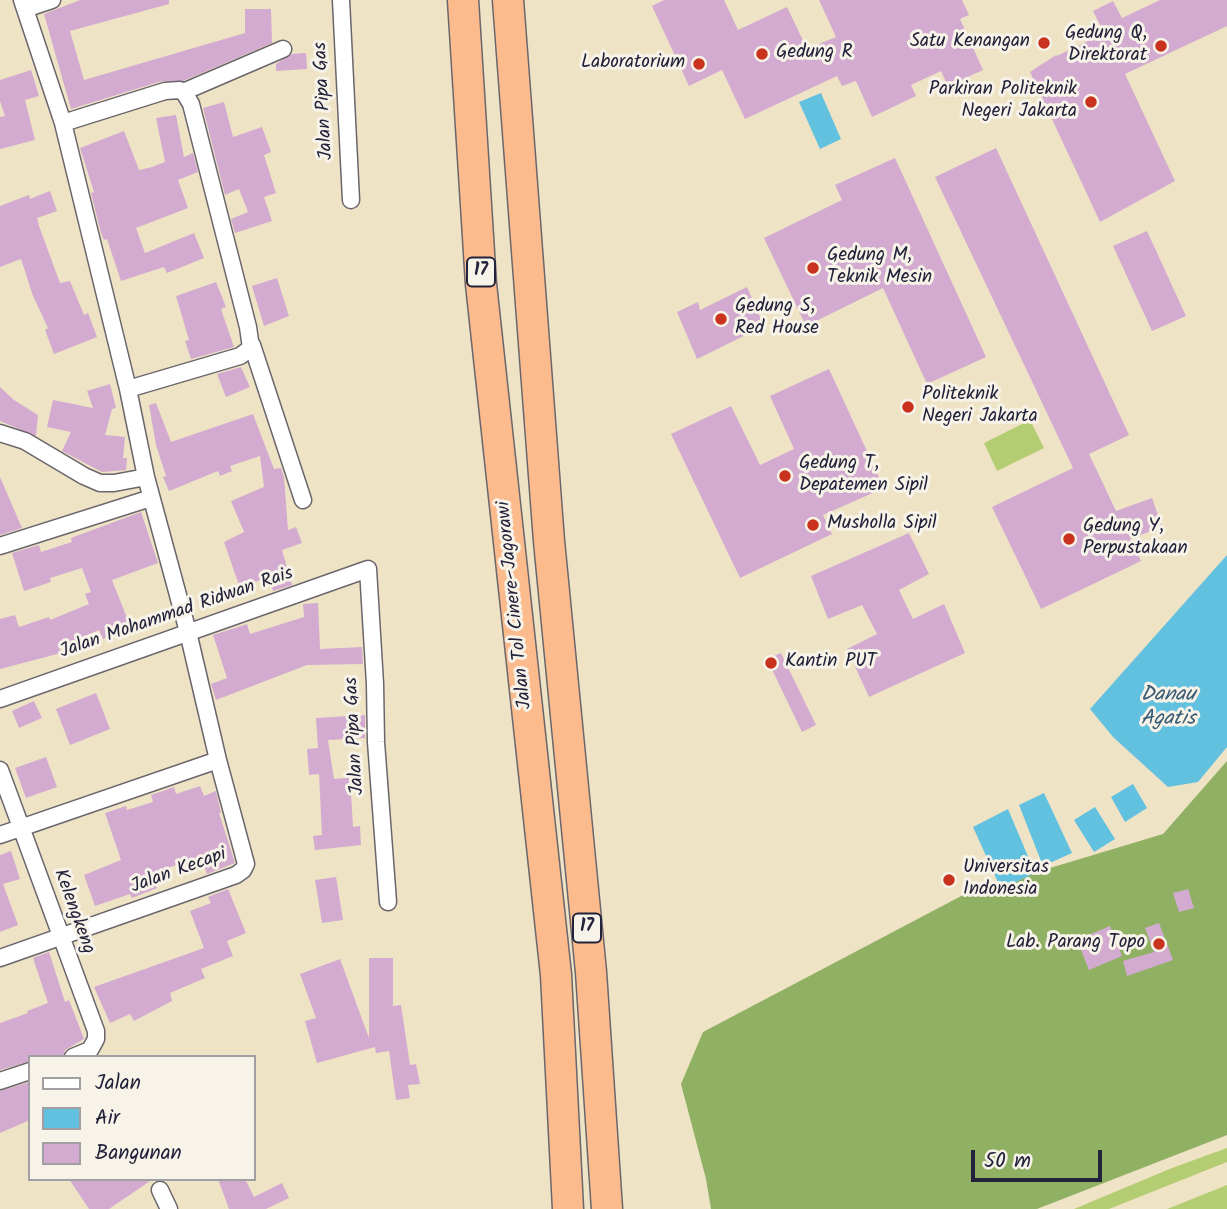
<!DOCTYPE html>
<html>
<head>
<meta charset="utf-8">
<style>
	body { margin:0 }
	#map { position:relative; width:1227px; height:1209px; overflow:hidden; background:#efe3c6; font-family:Kalam,sans-serif }
	canvas { display:block }
	.legend { position:absolute; left:28px; top:1055px; width:228px; height:126px; box-sizing:border-box; background:#f7f3e8; border:2px solid #a29fa3; margin:0; padding:9px 12px; list-style:none; font-size:21px; color:#22223b }
	.legend li { display:flex; align-items:center; gap:14px; height:35px }
	.legend b { width:35px; border:2px solid #a29fa3 }
	.scale { position:absolute; left:971px; top:1150px; width:131px; height:32px; box-sizing:border-box; border:4px solid #22223b; border-top:0; padding-left:9px; font-size:21px; line-height:24px; white-space:nowrap; color:#22223b; -webkit-text-stroke:5px #f7f3e8; paint-order:stroke }
</style>
</head>
<body>
<div id="map">
<canvas width="1227" height="1209"></canvas>
<ul class="legend">
<li><b style="height:9px;background:#fff"></b>Jalan</li>
<li><b style="height:19px;background:#61c1df"></b>Air</li>
<li><b style="height:19px;background:#d3abd0"></b>Bangunan</li>
</ul>
<div class="scale">50 m</div>
</div>
<script>
const g = document.querySelector('canvas').getContext('2d');
g.lineJoin = 'round';
function paint(path, color) {
  g.fillStyle = color;
  g.fill(path, 'evenodd');
}
function toPath(rows) {
  const path = new Path2D();
  for (const r of rows) {
    path.moveTo(r[0], r[1]);
    for (let i = 2; i < r.length; i += 2) path.lineTo(r[i], r[i + 1]);
  }
  return path;
}
function trace(path, color, width, dash) {
  g.strokeStyle = color;
  g.lineWidth = width;
  g.lineCap = dash ? 'butt' : 'round';
  g.setLineDash(dash || []);
  g.stroke(path);
}
function label(font, color, halo, rows, align = 'center') {
  g.font = font + ' Kalam,sans-serif';
  g.lineWidth = 6;
  g.setLineDash([]);
  g.textBaseline = 'middle';
  g.strokeStyle = halo;
  g.fillStyle = color;
  for (const [text, x, y, turn = 0] of rows) {
    g.save();
    g.translate(x, y);
    g.rotate((+turn || 0) * Math.PI / 180);
    g.textAlign = isNaN(turn) ? turn : align;
    if (halo) g.strokeText(text, 0, 0);
    g.fillText(text, 0, 0);
    g.restore();
  }
}
const green = toPath([
	[1030,420,1044,448,997,471,984,443],
	[1227,1148,1227,1162,1109,1209,1074,1209,1172,1168],
	[1227,1185,1227,1209,1167,1209]
]);
const forest = toPath([
	[1227,761,1227,1135,1037,1209,711,1209,706,1179,681,1084,703,1032,967,893,1163,834]
]);
const water = toPath([
	[821,93,841,139,820,149,799,102],
	[1227,555,1227,747,1198,782,1168,787,1113,737,1090,709],
	[1133,784,1147,808,1125,822,1111,797],
	[1044,793,1072,853,1043,866,1019,805],
	[1095,807,1115,839,1094,852,1074,820],
	[1008,809,1035,873,1001,889,973,827]
]);
const building = toPath([
	[80,0,169,0,169,4,70,31,84,80,245,33,245,9,271,9,272,43,183,81,162,81,71,109,44,14],
	[664,0,724,0,738,30,787,7,807,49,836,37,819,0,962,0,969,15,960,19,983,70,948,86,941,71,911,85,916,96,872,117,856,81,842,86,837,76,745,119,722,70,689,86,652,6],
	[1160,0,1227,0,1227,26,1125,74,1175,181,1100,222,1030,72,1056,55,1057,56,1104,33,1093,11,1113,1,1122,18],
	[306,53,307,69,276,71,276,64,292,54],
	[31,70,39,96,25,100,35,140,0,149,0,117,5,116,0,101,0,80],
	[224,102,233,137,262,127,271,152,264,155,276,193,264,197,272,221,235,233,231,219,248,212,239,189,225,195,203,108],
	[176,115,184,157,193,153,198,172,178,180,188,208,136,228,145,253,194,233,204,258,167,273,164,267,121,281,107,239,104,240,101,233,91,193,94,192,80,148,124,131,139,170,152,167,165,162,156,118],
	[996,148,1129,435,1089,454,1116,511,1152,498,1162,527,1130,539,1141,561,1041,609,992,507,1073,468,935,177],
	[895,158,986,357,927,384,883,288,806,326,764,238,842,200,835,185],
	[50,191,57,211,37,218,39,226,60,283,70,281,84,315,88,313,97,337,54,354,45,330,48,328,33,296,21,259,0,267,0,206,29,195,30,199],
	[1147,231,1186,316,1152,331,1113,246],
	[277,278,289,316,264,326,252,286],
	[216,282,226,307,221,309,234,347,191,359,185,341,189,340,176,296],
	[747,287,764,326,697,359,677,312,698,302,700,310],
	[241,367,250,387,226,397,217,374],
	[829,369,884,488,823,515,832,534,740,578,671,434,731,406,760,465,794,449,770,396],
	[110,384,116,408,112,409,105,435,125,437,123,458,127,458,126,470,102,472,62,451,71,432,47,427,53,400,93,408,87,391],
	[0,387,14,400,38,415,36,436,0,421],
	[156,403,171,442,253,414,274,469,281,468,284,477,288,530,296,527,302,543,282,550,292,585,273,591,268,577,240,588,224,542,244,532,231,501,264,487,260,456,230,466,232,471,220,476,218,471,169,491,163,477,166,476,156,445,149,405],
	[0,477,22,528,0,535],
	[141,512,158,563,112,580,131,628,103,639,99,630,59,647,61,653,0,669,0,619,15,615,19,627,49,617,50,620,89,604,85,594,91,592,82,568,50,578,51,582,24,591,12,553,39,545,41,552,72,542,71,538],
	[909,533,929,574,899,590,913,619,944,604,965,653,869,697,847,649,877,634,862,605,828,619,811,576],
	[318,603,320,649,362,647,363,664,307,665,216,700,211,684,227,678,213,635,247,624,250,634,304,617,303,604],
	[781,653,816,725,802,732,767,659],
	[96,693,110,729,70,745,56,709],
	[34,701,42,718,19,728,12,711],
	[365,715,365,738,328,740,334,779,359,777,361,792,351,792,353,827,360,826,361,845,315,850,313,836,322,835,319,774,309,775,307,749,318,748,316,718],
	[46,757,57,787,26,798,15,768],
	[200,786,204,796,216,791,221,813,219,813,235,863,207,874,201,857,167,868,170,874,154,881,157,888,132,898,130,894,95,906,84,875,121,860,105,813,126,806,127,810,153,802,151,795,174,787,176,794],
	[11,851,20,879,3,884,18,925,0,932,0,855],
	[336,877,343,920,322,923,315,880],
	[228,889,246,933,227,941,233,956,201,969,205,978,170,993,172,1001,134,1021,130,1014,110,1023,94,987,204,948,190,911,211,903,208,897],
	[1188,889,1194,908,1179,912,1173,893],
	[1159,923,1173,960,1127,976,1123,961,1154,952,1145,928],
	[1110,926,1122,956,1089,970,1077,940],
	[49,952,65,1002,69,1000,84,1039,65,1050,63,1057,30,1057,30,1061,0,1070,0,1023,28,1013,27,1011,48,1003,33,958],
	[369,958,393,958,393,1006,401,1005,410,1065,416,1064,420,1084,408,1085,410,1098,396,1100,389,1051,376,1053,375,1047,317,1063,305,1021,316,1018,300,974,340,959,369,1038],
	[30,1082,30,1120,0,1133,0,1091],
	[69,1179,153,1179,109,1209,89,1209],
	[218,1179,245,1179,254,1197,282,1183,289,1198,266,1209,229,1209]
]);
const minor = toPath([
	[22,0,63,123,128,389,146,477,188,632,218,760],
	[341,0,351,200],
	[25,9,52,0],
	[183,92,283,49],
	[63,123,165,91,180,90,185,94,191,104,248,327,251,348,240,356,128,389],
	[252,345,303,500],
	[0,433,25,441,84,476,100,483,114,483,146,477],
	[0,546,151,498],
	[0,699,368,569,375,684,376,742,388,902],
	[0,770,96,1031,96,1039,90,1050,73,1057],
	[0,835,218,760,246,864,243,870,236,875,0,958],
	[0,1081,30,1071],
	[160,1190,169,1209]
]);
const motorway = toPath([
	[463,0,481,284,556,975,568,1209],
	[508,0,549,541,591,972,607,1209]
]);
const markers = [
	[1044,43,7,"#c8321e"],
	[1161,46,7,"#c8321e"],
	[762,54,7,"#c8321e"],
	[699,64,7,"#c8321e"],
	[1091,102,7,"#c8321e"],
	[813,268,7,"#c8321e"],
	[721,319,7,"#c8321e"],
	[908,407,7,"#c8321e"],
	[785,476,7,"#c8321e"],
	[813,525,7,"#c8321e"],
	[1069,539,7,"#c8321e"],
	[771,663,7,"#c8321e"],
	[949,880,7,"#c8321e"],
	[1159,944,7,"#c8321e"]
];
const shields = [
	[481,272,28],
	[587,928,28]
];
const shieldNames = [
	["17",481,272],
	["17",587,928]
];
const poiNames = [
	["Gedung Q,",1147,35,"right"],
	["Direktorat",1147,57,"right"],
	["Satu Kenangan",1030,43,"right"],
	["Gedung R",776,54],
	["Laboratorium",685,64,"right"],
	["Parkiran Politeknik",1077,91,"right"],
	["Negeri Jakarta",1077,113,"right"],
	["Gedung M,",827,257],
	["Teknik Mesin",827,279],
	["Gedung S,",735,308],
	["Red House",735,330],
	["Politeknik",922,396],
	["Negeri Jakarta",922,418],
	["Gedung T,",799,465],
	["Depatemen Sipil",799,487],
	["Musholla Sipil",827,525],
	["Gedung Y,",1083,528],
	["Perpustakaan",1083,550],
	["Kantin PUT",785,663],
	["Universitas",963,869],
	["Indonesia",963,891],
	["Lab. Parang Topo",1145,944,"right"]
];
const streetNames = [
	["Jalan Pipa Gas",325,101,-93],
	["Jalan Tol Cinere–Jagorawi",516,605,-96],
	["Jalan Mohammad Ridwan Rais",177,614,-19],
	["Jalan Pipa Gas",356,736,-93],
	["Jalan Kecapi",179,872,-20],
	["Kelengkeng",73,912,70]
];
const waterNames = [
	["Danau",1168,696],
	["Agatis",1168,720]
];
paint(green, '#b5cd72');
paint(forest, '#90b064');
paint(water, '#61c1df');
paint(building, '#d3abd0');
trace(minor, '#6a666c', 19);
trace(motorway, '#6a666c', 33);
trace(minor, '#fff', 16);
trace(motorway, '#fbbb8d', 30);
for (const [x, y, r, color] of markers) {
  const dot = new Path2D();
  dot.arc(x, y, r, 0, 2 * Math.PI);
  g.fillStyle = color;
  g.fill(dot);
  trace(dot, '#f7f3e8', 2.5);
}
for (const [x, y, w] of shields) {
  const box = new Path2D();
  box.roundRect(x - w / 2, y - 14.5, w, 29, 5);
  g.fillStyle = '#f7f3e8';
  g.fill(box);
  trace(box, '#22223b', 2);
}
label('bold 18px', '#22223b', null, shieldNames);
label('19px', '#22223b', '#f7f3e8', poiNames, 'left');
label('19px', '#22223b', '#f7f3e8', streetNames);
label('italic 21px', '#385a74', '#f7f3e8', waterNames);
</script>
</body>
</html>
